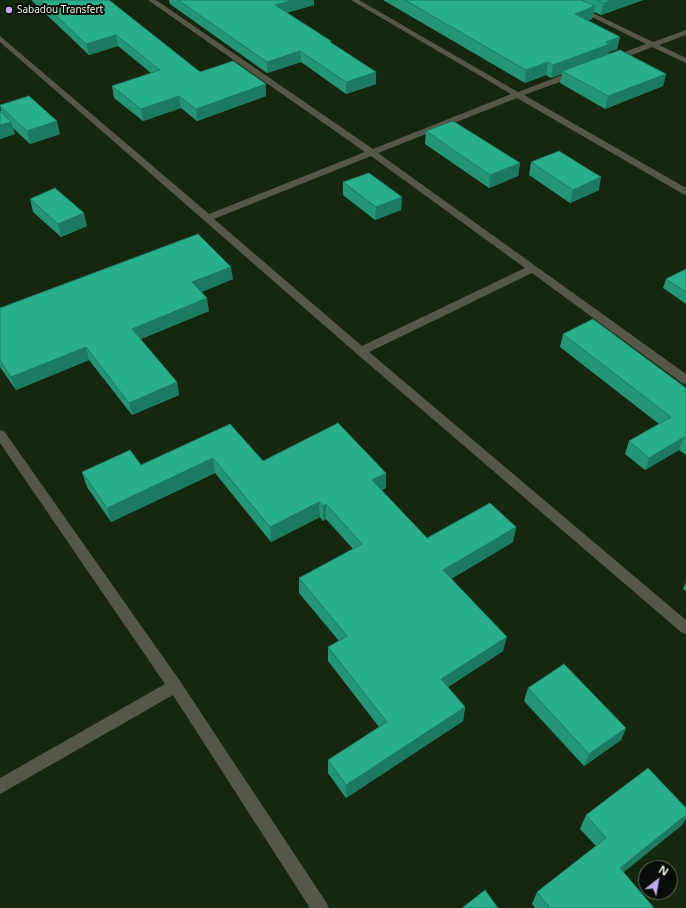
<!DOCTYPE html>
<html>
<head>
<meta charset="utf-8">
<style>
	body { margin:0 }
	#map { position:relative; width:686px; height:908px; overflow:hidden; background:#162710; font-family:"Noto Sans",sans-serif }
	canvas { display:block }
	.north { position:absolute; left:638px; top:860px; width:40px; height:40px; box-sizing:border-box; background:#070e05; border:1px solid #616a5e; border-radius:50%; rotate:31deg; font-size:11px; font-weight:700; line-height:16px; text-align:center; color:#e7f3e4 }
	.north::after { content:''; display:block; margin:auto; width:14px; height:18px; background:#c2a8f2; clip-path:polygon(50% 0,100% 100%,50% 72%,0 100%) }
</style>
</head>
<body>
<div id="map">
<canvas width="686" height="908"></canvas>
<div class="north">N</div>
</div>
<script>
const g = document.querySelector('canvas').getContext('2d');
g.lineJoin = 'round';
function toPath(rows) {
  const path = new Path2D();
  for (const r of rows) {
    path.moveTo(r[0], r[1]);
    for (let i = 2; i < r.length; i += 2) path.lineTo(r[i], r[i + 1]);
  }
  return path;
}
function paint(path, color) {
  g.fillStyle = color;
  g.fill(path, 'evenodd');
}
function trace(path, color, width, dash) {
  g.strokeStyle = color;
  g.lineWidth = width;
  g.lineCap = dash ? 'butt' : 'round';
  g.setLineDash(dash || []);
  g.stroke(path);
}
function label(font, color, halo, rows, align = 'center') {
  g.font = font + ' "Noto Sans",sans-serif';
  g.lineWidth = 4;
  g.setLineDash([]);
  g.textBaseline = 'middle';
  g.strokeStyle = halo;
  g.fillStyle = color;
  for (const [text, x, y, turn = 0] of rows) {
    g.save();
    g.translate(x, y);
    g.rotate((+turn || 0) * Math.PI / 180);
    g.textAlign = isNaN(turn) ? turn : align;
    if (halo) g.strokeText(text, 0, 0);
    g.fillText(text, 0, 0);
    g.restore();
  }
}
const minor = toPath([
	[148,0,156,0,373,149,511,94,351,0,359,0,518,92,573,71,579,71,579,75,524,95,686,188,686,195,683,194,517,98,378,153,686,374,686,384,682,383,532,273,369,352,686,620,686,634,681,632,357,354,0,42,0,36,209,214,365,152,148,0],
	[371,156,525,268,362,346,214,219,371,156],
	[558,0,566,0,653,42,686,30,686,35,659,45,686,58,686,63,652,47,617,61,611,61,611,57,646,44,558,0],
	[0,430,4,431,180,681,326,902,329,908,310,908,173,695,0,794,0,778,165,684,0,443,0,430]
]);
const wall = toPath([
	[31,0,109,0,200,72,266,96,197,121,181,108,143,121,114,98,112,86,151,73,118,46,89,55],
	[169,0,314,0,314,5,286,13,376,72,376,84,346,94,301,62,267,73,170,4],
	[383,0,643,0,601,15,594,12,592,19,588,20,620,37,617,49,609,52,608,54,666,74,663,86,605,109,560,83,562,74,551,78,546,75,525,83],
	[0,105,60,134,30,144,13,128,15,134,0,139,0,111,1,112],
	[426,131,520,163,518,176,489,188,425,144],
	[531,162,599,190,570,203,529,175],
	[343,182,402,197,401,210,375,220,343,195],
	[30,199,87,226,61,237,33,212],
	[686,269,686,304,663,288,666,279],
	[233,279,201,292,209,311,140,339,177,382,179,395,132,415,89,360,16,390,0,367,0,308],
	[563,334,686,388,686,455,679,450,645,470,625,454,629,441,659,424,560,347],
	[230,424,263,461,386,473,386,488,381,490,427,538,516,527,513,542,451,579,503,651,448,687,465,707,463,721,346,798,328,773,328,760,379,727,328,661,328,647,339,641,299,593,299,578,353,549,326,519,323,521,320,517,271,542,215,473,111,522,87,487,82,472,141,465],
	[686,582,686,591,683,589],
	[528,688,626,728,621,740,584,766,524,701],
	[686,808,686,818,682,825,623,872,654,908,535,908,532,904,537,892,596,846,580,829,586,815]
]);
const shadedWall = toPath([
	[293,0,314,0,314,5,275,16,275,5],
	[612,0,643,0,601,15,604,3],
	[595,6,592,19,573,26,575,14],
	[116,35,118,46,89,55,86,44],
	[620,37,617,49,609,52,608,57,562,71,562,74,551,78,553,65,606,42],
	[300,51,301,62,267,73,267,62],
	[548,62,546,75,525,83,526,70],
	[376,72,376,84,346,94,346,82],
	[666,74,663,86,605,109,608,96],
	[266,84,266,96,197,121,196,109],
	[179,96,181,108,143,121,141,109],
	[57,121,60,134,30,144,27,131],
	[11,122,15,134,0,139,0,125],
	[520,163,518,176,489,188,490,175],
	[601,177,599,190,570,203,573,190],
	[402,197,401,210,375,220,376,207],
	[84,213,87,226,61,237,58,224],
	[231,267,233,279,194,295,192,282],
	[207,298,209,311,134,342,132,329],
	[86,347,89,360,16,390,11,377],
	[177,382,179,395,132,415,129,403],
	[684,437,679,450,645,470,649,458],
	[213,458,215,473,111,522,107,508],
	[386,473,386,488,372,495,372,480],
	[319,502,320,517,271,542,270,527],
	[326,504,326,519,323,521,323,506],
	[516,527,513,542,441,584,443,570],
	[507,637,503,651,439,693,441,679],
	[465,707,463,721,346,798,346,785],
	[626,728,621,740,584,766,589,754],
	[686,815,686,818,682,825,613,881,620,868]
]);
const building = toPath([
	[40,0,109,0,200,72,233,61,266,84,196,109,179,96,141,109,112,86,160,70,116,35,86,44,40,0],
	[178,0,293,0,275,5,331,41,330,42,376,72,346,82,300,51,267,62,178,0],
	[405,0,581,0,595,6,575,14,620,37,606,42,610,44,553,65,548,62,526,70,405,0],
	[597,0,612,0,604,3,597,0],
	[620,50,666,74,608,96,562,71,620,50],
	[29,96,57,121,27,131,0,106,0,105,29,96],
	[0,111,11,122,0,125,0,111],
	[453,121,520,163,490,175,426,131,453,121],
	[559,151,601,177,573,190,531,162,559,151],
	[369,173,402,197,376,207,343,182,369,173],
	[55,188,84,213,58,224,30,199,55,188],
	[198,234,231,267,192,282,207,298,132,329,177,382,129,403,86,347,11,377,0,360,0,308,198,234],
	[686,269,686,292,666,279,686,269],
	[593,319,686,388,686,390,684,391,686,393,686,439,684,437,649,458,629,441,671,417,563,334,593,319],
	[338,423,386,473,372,480,427,538,490,503,516,527,443,570,507,637,441,679,465,707,346,785,328,760,387,722,328,647,347,636,299,578,362,544,326,504,323,506,319,502,270,527,213,458,107,508,82,472,130,450,141,465,230,424,263,461,338,423],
	[564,664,626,728,589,754,528,688,564,664],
	[648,768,686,808,686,815,620,868,654,908,550,908,537,892,606,838,586,815,648,768],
	[485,890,498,908,462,908,485,890]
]);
const markers = [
	[9,10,4,"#c2a8f2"]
];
const farPoinames = [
	["Sabadou Transfert",17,10]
];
paint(minor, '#575749');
paint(wall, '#239678');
paint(shadedWall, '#1d7a62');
paint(building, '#29af8c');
trace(building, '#1d7a62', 1);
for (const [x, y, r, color] of markers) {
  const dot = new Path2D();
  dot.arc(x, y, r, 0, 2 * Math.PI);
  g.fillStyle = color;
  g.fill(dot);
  trace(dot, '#070e05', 1.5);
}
label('10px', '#e7f3e4', '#070e05', farPoinames, 'left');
</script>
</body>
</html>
